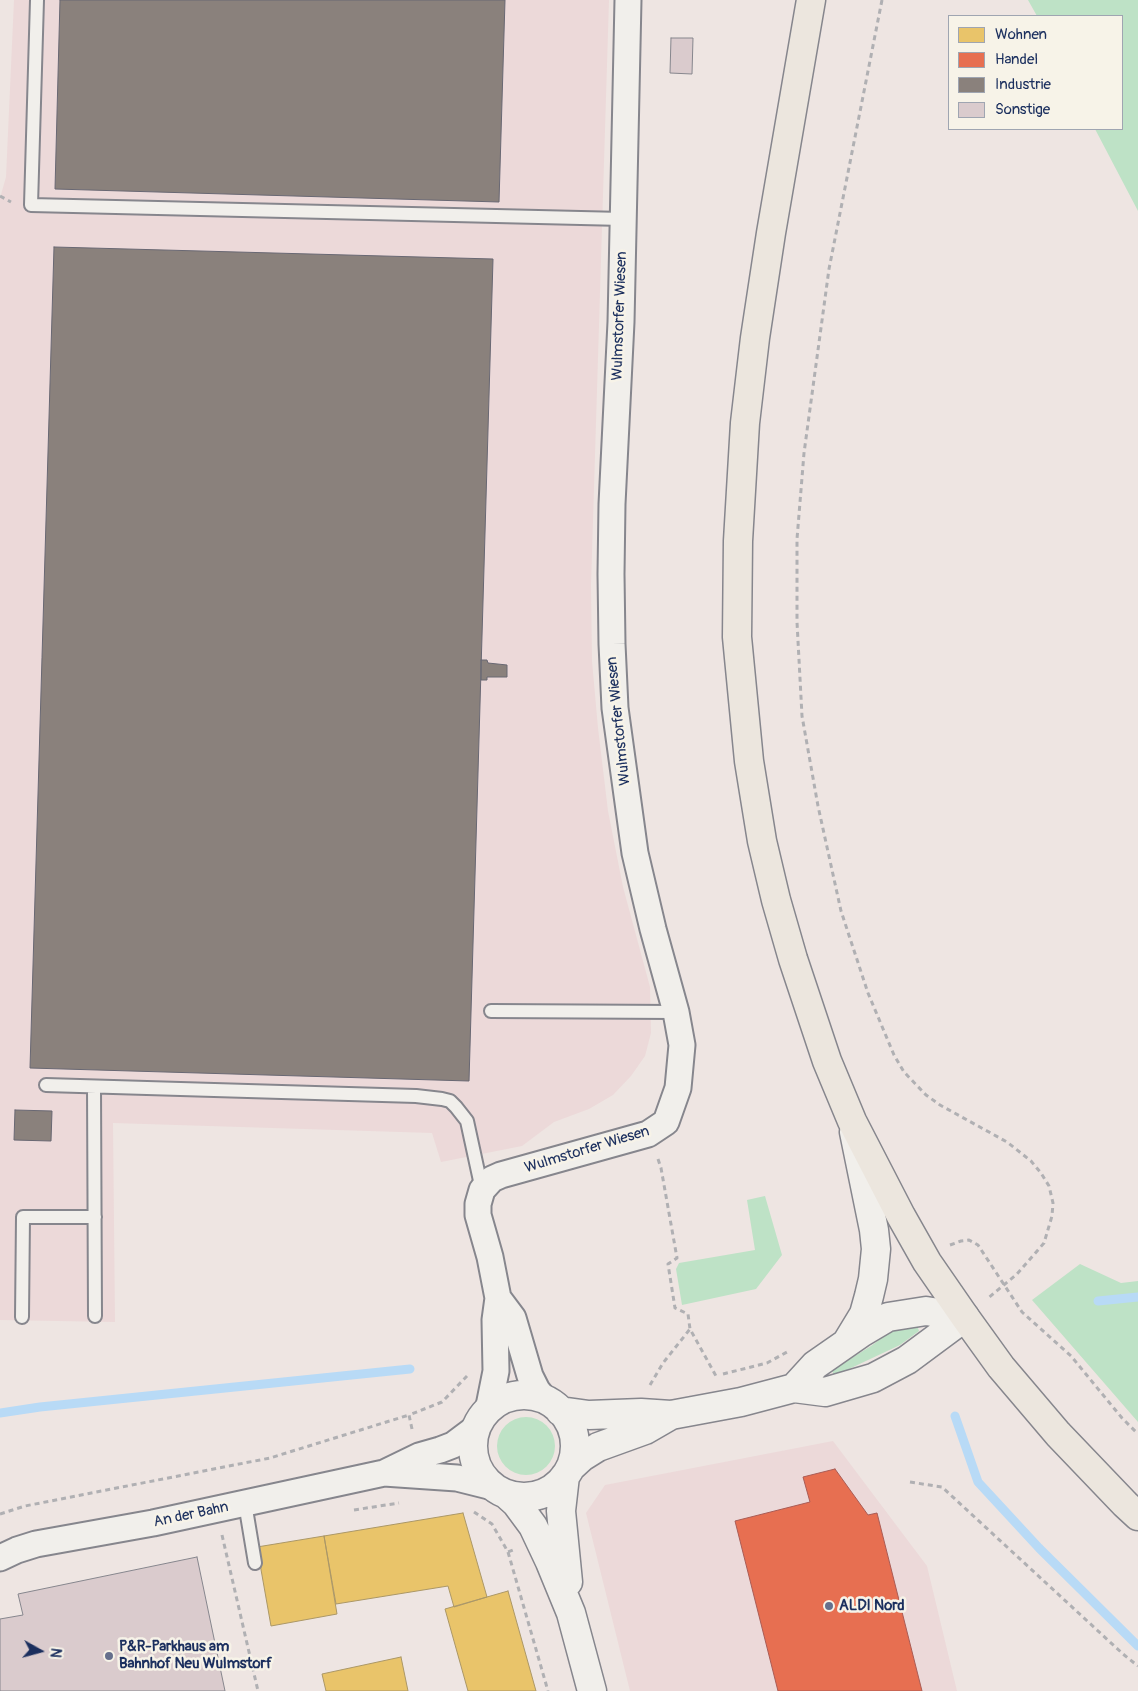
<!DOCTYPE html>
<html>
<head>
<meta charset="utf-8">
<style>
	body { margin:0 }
	#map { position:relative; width:1138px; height:1691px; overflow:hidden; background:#eee5e2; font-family:Pangolin,sans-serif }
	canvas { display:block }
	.legend { position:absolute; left:948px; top:15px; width:175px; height:115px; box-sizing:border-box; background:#f7f3e8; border:1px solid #9fa5b1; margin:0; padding:6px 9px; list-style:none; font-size:15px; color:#1b2f5e }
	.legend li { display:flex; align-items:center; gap:10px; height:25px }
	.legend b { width:25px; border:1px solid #9fa5b1 }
	.north { position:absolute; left:15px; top:1626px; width:50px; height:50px; -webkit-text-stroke:4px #f7f3e8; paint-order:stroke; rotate:97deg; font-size:14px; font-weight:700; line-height:20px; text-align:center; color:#1b2f5e }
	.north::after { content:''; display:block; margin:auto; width:18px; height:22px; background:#1b2f5e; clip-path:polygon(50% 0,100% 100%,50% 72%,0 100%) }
</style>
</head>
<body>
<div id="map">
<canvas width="1138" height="1691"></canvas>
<ul class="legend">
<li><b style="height:14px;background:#e9c46a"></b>Wohnen</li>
<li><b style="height:14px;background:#e76f51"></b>Handel</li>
<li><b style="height:14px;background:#8a817c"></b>Industrie</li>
<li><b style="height:14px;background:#dacbcd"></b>Sonstige</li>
</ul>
<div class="north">N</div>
</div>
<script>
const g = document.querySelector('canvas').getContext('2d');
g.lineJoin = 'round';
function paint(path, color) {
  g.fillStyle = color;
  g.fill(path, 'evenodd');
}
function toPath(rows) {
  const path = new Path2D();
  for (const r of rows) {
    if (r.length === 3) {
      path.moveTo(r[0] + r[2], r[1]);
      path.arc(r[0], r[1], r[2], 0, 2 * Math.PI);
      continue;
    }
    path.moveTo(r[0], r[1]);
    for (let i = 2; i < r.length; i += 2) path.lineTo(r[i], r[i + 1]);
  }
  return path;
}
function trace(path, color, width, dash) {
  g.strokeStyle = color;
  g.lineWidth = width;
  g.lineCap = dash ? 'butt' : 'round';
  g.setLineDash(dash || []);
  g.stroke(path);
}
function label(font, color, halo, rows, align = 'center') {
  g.font = font + ' Pangolin,sans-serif';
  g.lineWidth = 5;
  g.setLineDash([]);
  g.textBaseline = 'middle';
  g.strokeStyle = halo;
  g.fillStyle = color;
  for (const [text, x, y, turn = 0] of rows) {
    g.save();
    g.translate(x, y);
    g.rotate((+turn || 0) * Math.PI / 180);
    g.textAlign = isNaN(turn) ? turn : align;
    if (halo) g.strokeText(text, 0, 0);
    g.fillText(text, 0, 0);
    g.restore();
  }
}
const built = toPath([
	[14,0,609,0,591,585,592,661,598,728,608,811,623,887,650,987,651,1033,645,1056,631,1076,613,1095,589,1109,554,1122,522,1146,441,1162,432,1133,113,1123,115,1322,0,1320,0,198,6,177],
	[833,1441,927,1566,957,1691,630,1691,586,1513,605,1485]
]);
const green = toPath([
	[1028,0,1138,0,1138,211,1095,129,1122,129,1122,16,1037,16],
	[765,1196,782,1255,756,1289,682,1305,676,1269,679,1263,755,1250,747,1200],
	[1080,1264,1121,1283,1138,1281,1138,1422,1032,1300],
	[917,1325,919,1331,900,1345,834,1376,832,1370,871,1346,895,1328],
	[526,1446,29]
]);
const homes = toPath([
	[463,1513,487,1597,454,1607,448,1586,336,1604,324,1536,463,1513],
	[324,1536,337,1614,271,1626,257,1547,324,1536],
	[508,1591,536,1691,468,1691,445,1609,508,1591],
	[401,1657,408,1691,326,1691,322,1674,401,1657]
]);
const shops = toPath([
	[835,1469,868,1515,877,1513,922,1691,778,1691,735,1521,810,1502,803,1477,835,1469]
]);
const industry = toPath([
	[60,0,505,0,499,202,55,189,60,0],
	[54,247,493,259,469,1081,30,1068,54,247],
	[481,660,487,660,488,663,507,665,507,677,487,677,487,680,481,680,481,660],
	[15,1110,52,1111,51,1141,14,1140,15,1110]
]);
const stream = toPath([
	[1098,1301,1138,1297],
	[0,1413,40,1407,410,1369],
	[955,1416,978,1482,1039,1548,1138,1646]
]);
const building = toPath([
	[671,38,693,38,692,74,670,73,671,38],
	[197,1557,225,1691,0,1691,0,1619,23,1615,18,1594,197,1557]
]);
const path = toPath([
	[882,0,829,269,804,453,797,539,797,622,802,716,818,806,841,911,868,993,894,1055,904,1072,926,1095,940,1105,1007,1142,1031,1161,1041,1173,1049,1186,1053,1203,1052,1216,1044,1243,1017,1274,987,1299],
	[0,196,11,202],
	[658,1159,661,1168,677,1258,668,1264,675,1308,688,1314,690,1329,716,1376],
	[950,1245,961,1241,969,1240,978,1245,1022,1312,1071,1356,1122,1418,1138,1434],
	[723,1374,767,1363,787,1352],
	[650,1385,663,1363,690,1329],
	[412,1429,409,1415,442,1402,467,1376],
	[910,1482,942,1487,1123,1654,1138,1666],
	[354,1510,399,1503],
	[474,1512,492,1524,508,1552,513,1550],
	[0,1514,25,1506,270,1458,409,1415],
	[222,1535,258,1691],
	[508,1552,548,1691]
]);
const lane = toPath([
	[37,0,31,205,623,219],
	[491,1011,676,1012],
	[46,1085,416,1096,442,1099,450,1101,456,1107,467,1121,482,1190],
	[94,1087,95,1316],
	[22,1317,23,1217,95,1217],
	[245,1503,255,1563]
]);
const street = toPath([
	[498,1298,513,1318,530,1376,537,1390,545,1400],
	[488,1411,496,1371,495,1320,498,1298,490,1257,478,1215,478,1204,482,1190,492,1179,501,1175,648,1134,666,1122,678,1088,682,1045,676,1012,653,929,635,853,615,708,612,644,611,574,612,504,621,322,628,0],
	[384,1473,457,1478,493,1487],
	[0,1558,17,1550,36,1544,153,1523,384,1473,419,1456,440,1450,453,1445,477,1427]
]);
const secondary = toPath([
	[847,1342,864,1314,869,1296,873,1279,876,1249,874,1230,854,1132],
	[794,1388,815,1365,861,1333,888,1317,926,1311,965,1317],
	[524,1446,51],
	[560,1411,589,1415,641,1413,671,1415,741,1402,794,1388,825,1392,873,1378,907,1360,965,1317],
	[570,1468,582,1457,598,1447,645,1430,671,1415],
	[565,1476,561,1511,568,1582],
	[506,1494,516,1503,533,1526,550,1562,571,1613,592,1691]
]);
const primary = toPath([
	[811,0,771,233,755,338,745,423,738,541,737,637,749,761,762,841,776,900,793,959,827,1061,852,1121,901,1216,927,1262,965,1317,1001,1367,1058,1434,1125,1504,1138,1516]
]);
const markers = [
	[829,1606,5,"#656f8c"],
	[109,1656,5,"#656f8c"]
];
const streetNames = [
	["Wulmstorfer Wiesen",620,316,-88],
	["Wulmstorfer Wiesen",619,721,-96],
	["Wulmstorfer Wiesen",587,1150,-17],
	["An der Bahn",191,1515,-12]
];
const poiNames = [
	["ALDI Nord",839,1606],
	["P&R-Parkhaus am",119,1647],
	["Bahnhof Neu Wulmstorf",119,1664]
];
paint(built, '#ecd9d9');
paint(green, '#bee2c6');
paint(homes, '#e9c46a');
trace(homes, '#ab9766', 1);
paint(shops, '#e76f51');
trace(shops, '#aa5c55', 1);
paint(industry, '#8a817c');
trace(industry, '#696873', 1);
trace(stream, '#b8daf6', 9);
paint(building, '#dacbcd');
trace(building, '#86868d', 1);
trace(lane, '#86868d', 16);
trace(street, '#86868d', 29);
trace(secondary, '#86868d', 31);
trace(primary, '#86868d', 31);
trace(path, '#b0b0b3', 3, [5, 4]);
trace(lane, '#f1efeb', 12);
trace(street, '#f1efeb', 25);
trace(secondary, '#f1efeb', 28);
trace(primary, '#ece6de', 28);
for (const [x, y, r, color] of markers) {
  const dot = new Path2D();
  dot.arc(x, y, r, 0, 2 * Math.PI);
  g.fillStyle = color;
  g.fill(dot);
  trace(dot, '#f7f3e8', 2);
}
label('15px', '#1b2f5e', '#f7f3e8', streetNames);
label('bold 15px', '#1b2f5e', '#f7f3e8', poiNames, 'left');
</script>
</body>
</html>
